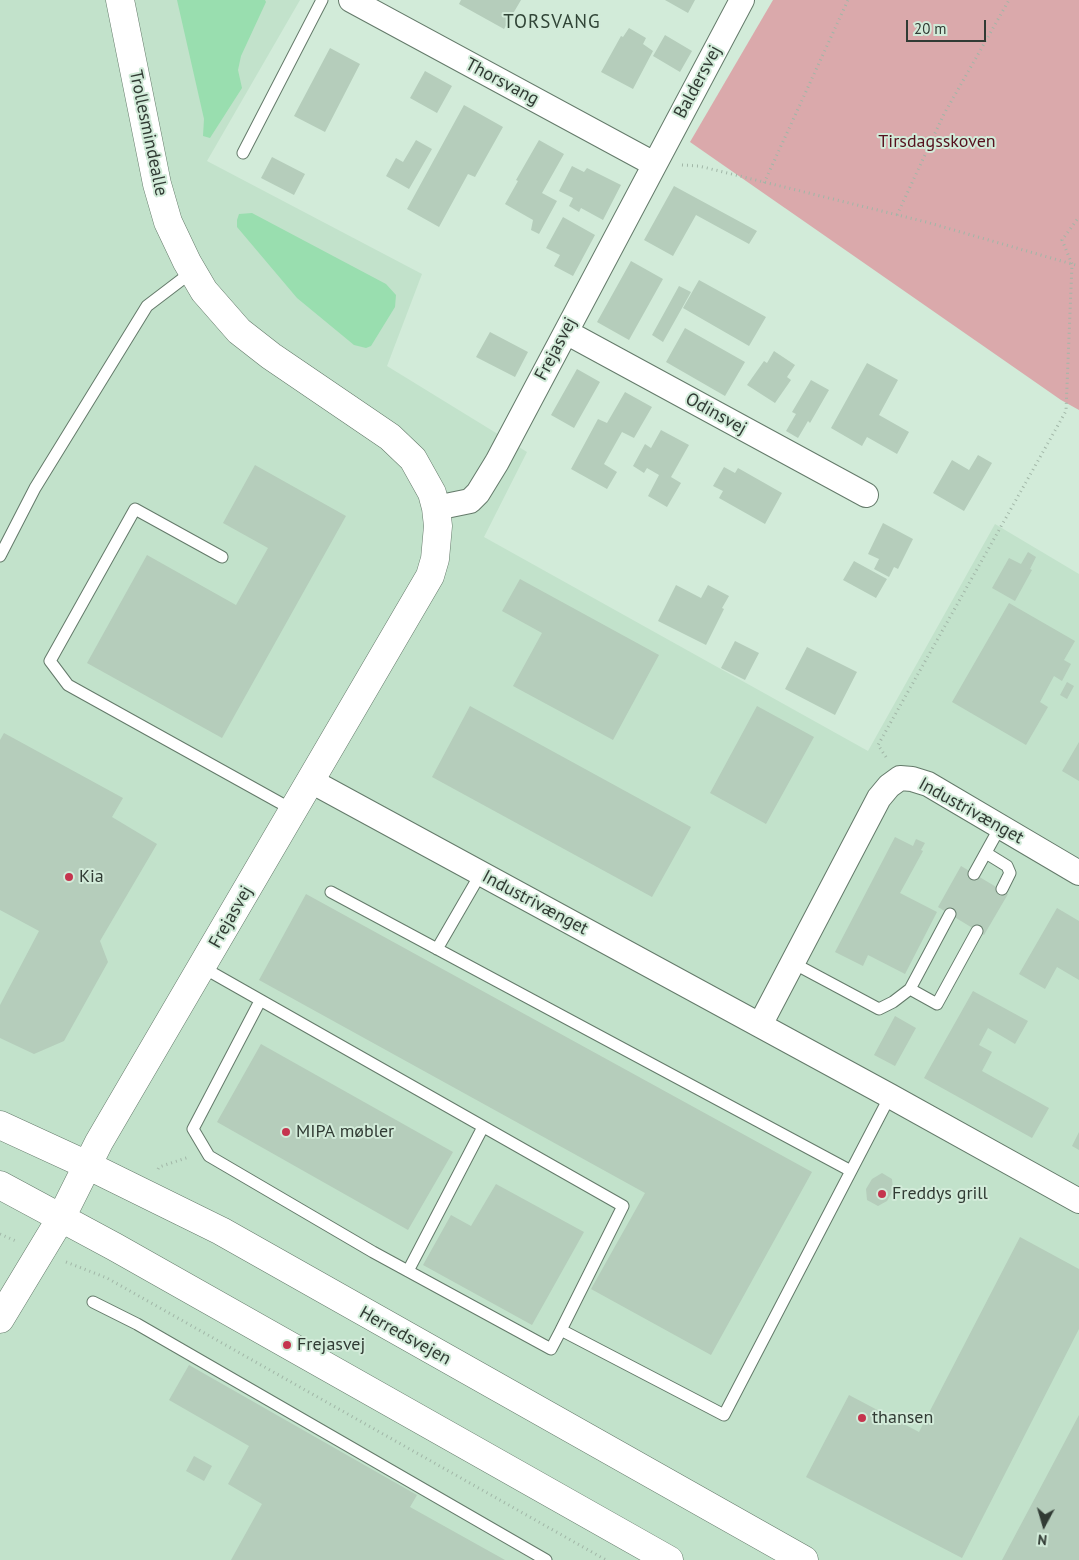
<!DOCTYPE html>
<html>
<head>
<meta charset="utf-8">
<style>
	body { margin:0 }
	#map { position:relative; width:1079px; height:1560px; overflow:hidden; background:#d2ebd9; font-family:"PT Sans",sans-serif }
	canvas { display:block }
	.north { position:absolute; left:1019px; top:1500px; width:50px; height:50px; -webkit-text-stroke:4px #d2ebd9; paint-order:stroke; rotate:186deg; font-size:14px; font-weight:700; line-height:20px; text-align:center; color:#313b34 }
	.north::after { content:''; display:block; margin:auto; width:18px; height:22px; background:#313b34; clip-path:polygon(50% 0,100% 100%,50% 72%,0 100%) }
	.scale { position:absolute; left:906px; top:20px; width:80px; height:22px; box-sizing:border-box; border:2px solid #313b34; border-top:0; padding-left:6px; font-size:15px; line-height:18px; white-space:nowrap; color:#313b34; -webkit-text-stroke:4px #d2ebd9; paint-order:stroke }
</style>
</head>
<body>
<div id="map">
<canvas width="1079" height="1560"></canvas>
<div class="north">N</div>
<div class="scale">20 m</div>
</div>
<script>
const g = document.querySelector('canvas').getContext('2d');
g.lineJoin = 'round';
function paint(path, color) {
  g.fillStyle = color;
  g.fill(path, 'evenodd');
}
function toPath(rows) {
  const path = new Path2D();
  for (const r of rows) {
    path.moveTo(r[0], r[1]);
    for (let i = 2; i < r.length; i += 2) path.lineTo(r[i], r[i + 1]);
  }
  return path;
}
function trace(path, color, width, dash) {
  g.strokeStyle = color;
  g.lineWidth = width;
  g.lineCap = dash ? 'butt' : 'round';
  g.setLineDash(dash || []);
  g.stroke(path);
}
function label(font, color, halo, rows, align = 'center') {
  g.font = font + ' "PT Sans",sans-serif';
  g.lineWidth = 4;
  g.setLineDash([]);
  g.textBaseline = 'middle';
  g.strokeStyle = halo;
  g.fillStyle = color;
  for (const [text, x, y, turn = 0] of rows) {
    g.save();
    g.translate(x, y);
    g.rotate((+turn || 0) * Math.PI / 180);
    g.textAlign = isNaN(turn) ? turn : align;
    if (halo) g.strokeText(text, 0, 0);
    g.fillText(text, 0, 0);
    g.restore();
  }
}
const built = toPath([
	[0,0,300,0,207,161,422,274,387,366,527,452,484,537,868,751,995,524,1079,574,1079,1560,0,1560]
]);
const green = toPath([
	[773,0,1079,0,1079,410,1061,400,690,142]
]);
const water = toPath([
	[177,0,265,0,266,2,241,56,238,70,242,88,210,138,203,136,204,119],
	[252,213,386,284,396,295,395,307,371,346,366,348,354,345,297,298,237,227,237,220,239,214]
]);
const building = toPath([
	[461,0,521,0,504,29,459,4],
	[665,0,695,0,688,13],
	[629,28,646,38,643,44,653,51,633,89,601,72,621,36,623,37],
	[665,35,692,51,680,72,653,56],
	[330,48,360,64,325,132,294,116],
	[425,71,452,86,437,113,410,98],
	[464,105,503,127,475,177,468,174,439,227,407,209],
	[416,140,432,149,409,189,386,176,396,158,403,162],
	[539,140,564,154,542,193,557,201,539,234,531,230,533,220,505,204,518,181,516,180],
	[272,157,305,174,294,195,261,178],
	[572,166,584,172,587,168,621,185,603,220,581,208,579,212,569,206,573,198,559,191],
	[674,186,757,231,749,244,696,215,673,256,644,240],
	[563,217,595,235,573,276,554,266,560,255,546,248],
	[631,261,663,279,629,340,597,322],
	[699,280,766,317,749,346,683,308],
	[679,286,691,292,663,342,652,335],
	[685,328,745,362,725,396,666,362],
	[490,332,528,352,515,377,476,357],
	[774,351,795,365,787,377,791,380,775,403,747,385,764,361,767,363],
	[867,363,898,380,879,415,909,432,897,454,867,437,862,446,831,428],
	[577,369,600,382,574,428,551,415],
	[811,380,829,390,810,423,808,421,798,438,786,431,796,414,792,412],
	[625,392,652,407,634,438,622,432,604,464,617,472,607,489,571,469,598,419,607,423],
	[661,430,689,445,671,477,681,483,667,507,648,496,659,475,647,468,644,473,633,466,645,444,651,448],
	[978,455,992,463,964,511,933,493,952,460,969,470],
	[255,465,346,516,222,738,87,663,147,555,236,605,268,548,223,523],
	[724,467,735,473,738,468,782,493,765,524,719,498,723,491,713,486],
	[883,523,913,539,898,569,894,567,889,577,874,569,879,559,868,554],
	[1028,552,1036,557,1030,569,1032,570,1015,601,992,588,1009,558,1021,564],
	[854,561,887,579,876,598,843,580],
	[520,579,659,655,613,740,513,686,542,633,502,611],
	[676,585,701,598,708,585,729,596,722,608,724,609,706,645,658,621],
	[1009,603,1075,641,1064,660,1071,664,1062,681,1054,676,1040,702,1048,707,1026,745,952,702],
	[735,641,759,653,745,680,721,668],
	[807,647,857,672,835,715,785,689],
	[1067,682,1074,686,1067,699,1060,695],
	[470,706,691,827,652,897,432,777],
	[757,706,814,737,766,824,710,793],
	[4,733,123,798,112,817,157,844,100,941,108,962,64,1041,34,1054,0,1038,0,1005,39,931,0,910,0,740],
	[1079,742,1079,781,1062,771],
	[895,837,913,846,916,839,925,843,921,850,923,851,900,893,937,912,905,974,868,955,863,966,835,952],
	[961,866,1008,894,984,935,938,907],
	[306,894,812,1172,711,1355,591,1289,645,1193,259,980],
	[1057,908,1079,921,1079,980,1057,967,1045,989,1019,974],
	[973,991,1028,1021,1015,1044,988,1028,979,1045,992,1052,982,1071,1049,1108,1032,1138,924,1078],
	[895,1016,916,1028,895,1066,874,1055],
	[261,1044,453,1152,408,1230,217,1122],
	[1079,1132,1079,1150,1072,1146],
	[882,1173,892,1179,893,1190,887,1201,878,1206,867,1200,866,1189,872,1179],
	[496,1184,584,1232,532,1325,423,1265,451,1215,471,1226],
	[1020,1237,1079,1269,1079,1329,962,1558,806,1477,849,1395,919,1432],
	[189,1365,417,1495,410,1507,505,1560,231,1560,262,1504,228,1484,249,1446,169,1400],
	[1079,1415,1079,1560,1002,1560],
	[194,1456,212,1466,204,1481,186,1471]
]);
const path = toPath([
	[682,165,699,166,926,222,1079,266],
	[764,183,848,0],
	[897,215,944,114,1009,0],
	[886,757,878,745,1066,411,1072,264,1062,240,1079,217],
	[158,1169,159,1167,189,1157],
	[0,1234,16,1241],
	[66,1262,107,1278,606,1560]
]);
const service = toPath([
	[243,153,322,0],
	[0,556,35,488,147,306,193,271],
	[222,557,135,509,50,661,68,685,293,810],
	[986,853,1007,866,1010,873,1002,889],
	[974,874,1000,827],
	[437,949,481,873],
	[793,963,879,1009,893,1002,910,989,950,914],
	[202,967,623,1206,561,1330,724,1415,851,1171,331,892],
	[910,989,937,1004,977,931],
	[260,1001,193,1129,209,1156,373,1252,551,1349,561,1330],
	[851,1171,890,1096],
	[408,1271,483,1127],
	[93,1302,137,1324,546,1560]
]);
const minor = toPath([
	[351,0,654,164],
	[566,332,866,495],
	[436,508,470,501,478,493,497,462,742,0],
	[311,781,890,1096,1079,1201],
	[760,1025,879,798,889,786,900,778,912,779,928,784,1079,873]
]);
const tertiary = toPath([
	[0,1125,87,1165,221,1231,804,1560],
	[0,1185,115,1247,669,1560],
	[0,1319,61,1218,99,1142,430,576,435,559,438,526,436,508,432,493,413,459,390,437,271,356,239,331,204,291,187,262,168,222,157,184,120,0]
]);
const markers = [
	[69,877,5,"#c5344e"],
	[286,1132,5,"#c5344e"],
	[882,1194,5,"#c5344e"],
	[287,1345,5,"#c5344e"],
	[862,1418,5,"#c5344e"]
];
const streetNames = [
	["Thorsvang",502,82,28],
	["Baldersvej",698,82,-62],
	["Trollesmindealle",148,133,78],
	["Frejasvej",556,349,-62],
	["Odinsvej",716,414,29],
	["Industrivænget",971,811,29],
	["Industrivænget",535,903,28],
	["Frejasvej",231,917,-60],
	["Herredsvejen",405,1336,29]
];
const parkNames = [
	["Tirsdagsskoven",937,142]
];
const poiNames = [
	["Kia",79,877],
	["MIPA møbler",296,1132],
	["Freddys grill",892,1194],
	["Frejasvej",297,1345],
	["thansen",872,1418]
];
const neighbourhoodNames = [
	["TORSVANG",552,23]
];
paint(built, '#c2e2cb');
paint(green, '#daa9ab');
paint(water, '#99deaf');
paint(building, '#b5cdbb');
trace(service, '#647a6a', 13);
trace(minor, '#647a6a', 26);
trace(tertiary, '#647a6a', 29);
trace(path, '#a1b6a7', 3, [1, 4]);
trace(service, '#fff', 11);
trace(minor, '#fff', 24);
trace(tertiary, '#fff', 28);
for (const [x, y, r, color] of markers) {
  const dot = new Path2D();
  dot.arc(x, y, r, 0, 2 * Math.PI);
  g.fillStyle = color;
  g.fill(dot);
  trace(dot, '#d2ebd9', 2);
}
label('18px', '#313b34', '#d2ebd9', streetNames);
label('18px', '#56111e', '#d2ebd9', parkNames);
label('18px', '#313b34', '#d2ebd9', poiNames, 'left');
g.letterSpacing = '1px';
label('19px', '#304436', '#d2ebd9', neighbourhoodNames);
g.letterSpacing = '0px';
</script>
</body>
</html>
